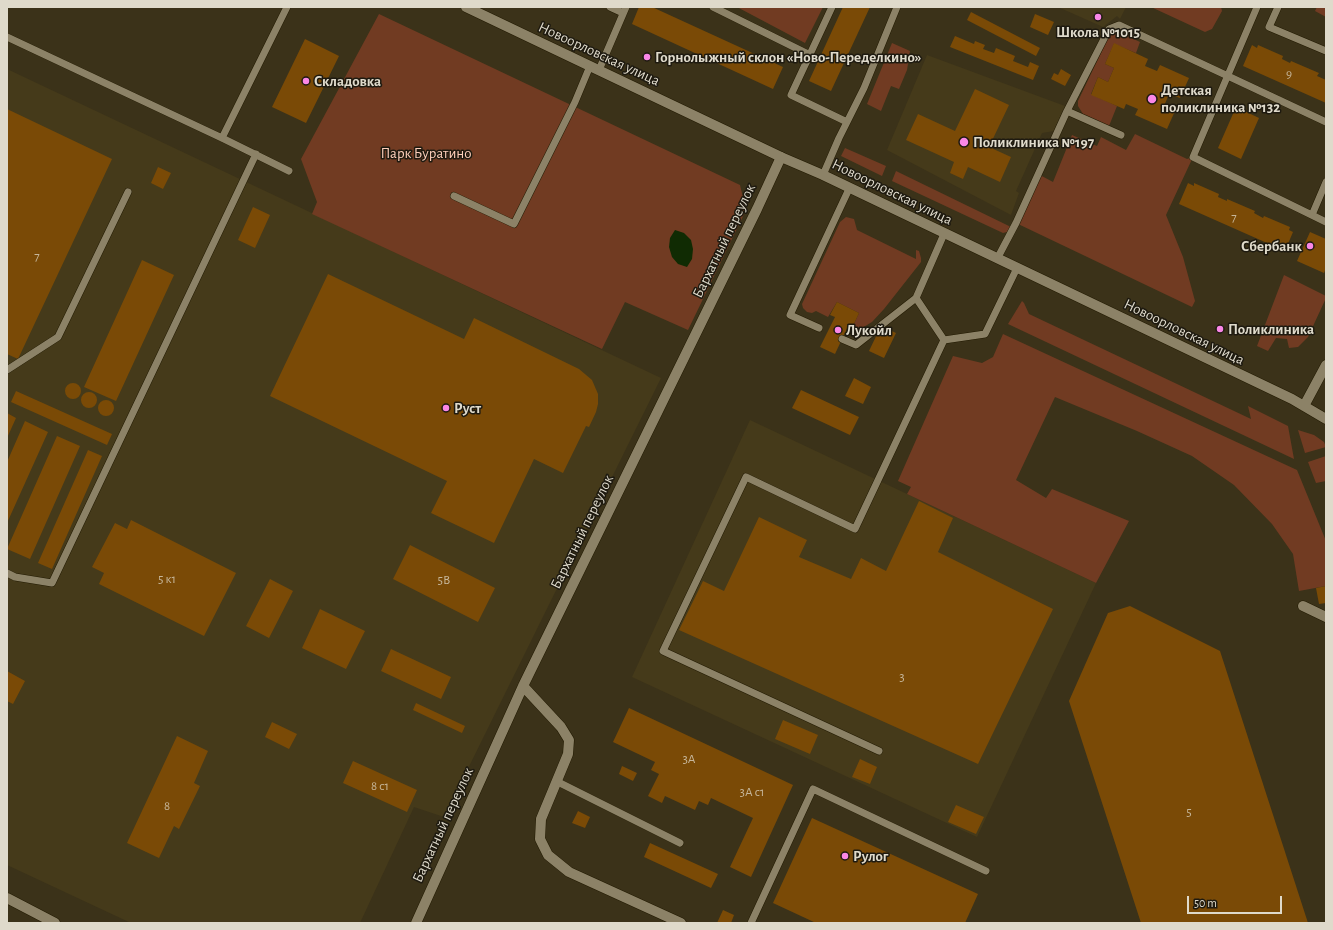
<!DOCTYPE html>
<html>
<head>
<meta charset="utf-8">
<style>
	body { margin:0 }
	#map { position:relative; width:1333px; height:930px; overflow:hidden; background:#3b3219; font-family:"Alegreya Sans",sans-serif }
	canvas { display:block }
	.frame { position:absolute; inset:0; border:8px solid #dfdacb; pointer-events:none }
	.scale { position:absolute; left:1187px; top:896px; width:95px; height:18px; box-sizing:border-box; border:2px solid #dfdacb; border-top:0; padding-left:5px; font-size:12px; line-height:14px; white-space:nowrap; color:#dfdacb; -webkit-text-stroke:3px #1e1a10; paint-order:stroke }
</style>
</head>
<body>
<div id="map">
<canvas width="1333" height="930"></canvas>
<div class="frame"></div>
<div class="scale">50 m</div>
</div>
<script>
const g = document.querySelector('canvas').getContext('2d');
g.lineJoin = 'round';
function paint(path, color) {
  g.fillStyle = color;
  g.fill(path, 'evenodd');
}
function toPath(rows) {
  const path = new Path2D();
  for (const r of rows) {
    if (r.length === 3) {
      path.moveTo(r[0] + r[2], r[1]);
      path.arc(r[0], r[1], r[2], 0, 2 * Math.PI);
      continue;
    }
    path.moveTo(r[0], r[1]);
    for (let i = 2; i < r.length; i += 2) path.lineTo(r[i], r[i + 1]);
  }
  return path;
}
function trace(path, color, width, dash) {
  g.strokeStyle = color;
  g.lineWidth = width;
  g.lineCap = dash ? 'butt' : 'round';
  g.setLineDash(dash || []);
  g.stroke(path);
}
function label(font, color, halo, rows, align = 'center') {
  g.font = font + ' "Alegreya Sans",sans-serif';
  g.lineWidth = 3;
  g.setLineDash([]);
  g.textBaseline = 'middle';
  g.strokeStyle = halo;
  g.fillStyle = color;
  for (const [text, x, y, turn = 0] of rows) {
    g.save();
    g.translate(x, y);
    g.rotate((+turn || 0) * Math.PI / 180);
    g.textAlign = isNaN(turn) ? turn : align;
    if (halo) g.strokeText(text, 0, 0);
    g.fillText(text, 0, 0);
    g.restore();
  }
}
const built = toPath([
	[1058,7,1126,7,1120,19,1117,16,1103,27],
	[927,55,1065,106,1054,131,1042,133,1016,191,1019,193,1011,215,887,150],
	[7,69,661,378,444,817,414,807,360,923,131,923,7,865],
	[750,420,1096,583,977,837,632,677]
]);
const green = toPath([
	[737,7,823,7,805,43],
	[1151,7,1221,7,1222,11,1212,29,1205,32],
	[1317,7,1326,7,1326,17,1315,11],
	[379,14,740,185,746,210,688,330,625,302,602,349,312,214,317,202,301,159],
	[1119,32,1140,42,1136,53,1114,44,1105,64,1114,68,1108,82,1098,77,1091,94,1117,106,1109,126,1083,114,1078,106,1078,101,1109,36,1112,34],
	[892,43,910,51,907,70,899,89,891,86,881,111,867,104],
	[1135,134,1187,159,1193,157,1166,215,1183,257,1195,301,1192,307,1016,223,1038,174,1053,182,1072,135,1097,146,1101,137,1126,150],
	[845,148,886,166,882,176,841,156],
	[896,171,1011,227,1007,232,1003,233,892,181],
	[846,217,854,219,857,230,916,259,916,250,919,251,921,258,921,262,884,309,872,322,857,331,853,329,853,326,859,313,837,302,828,317,816,311,812,313,807,312,803,308,802,304,840,222],
	[1284,275,1326,296,1326,298,1308,337,1298,347,1289,348,1287,339,1276,338,1268,351,1257,346],
	[1022,301,1024,303,1029,314,1251,419,1248,406,1288,426,1294,459,1008,324],
	[1003,334,1297,470,1326,541,1326,586,1299,591,1293,554,1272,524,1234,485,1192,456,1137,431,1055,397,1016,480,1046,498,1052,489,1129,521,1096,583,907,494,911,487,898,481,953,356,982,363,993,357],
	[1298,430,1314,435,1324,442,1326,447,1305,453],
	[1326,456,1326,481,1316,483,1308,462]
]);
const water = toPath([
	[675,230,684,233,691,240,693,249,692,259,687,267,678,264,672,257,669,247,670,238]
]);
const building = toPath([
	[639,7,652,7,783,67,773,89,632,24],
	[843,7,870,7,831,91,809,81],
	[971,12,1040,48,1036,56,967,20],
	[1035,14,1054,22,1048,35,1030,27],
	[955,36,974,44,975,41,985,45,983,49,994,53,996,48,1015,56,1013,61,1028,67,1030,62,1039,66,1033,80,950,47],
	[305,39,339,56,306,123,272,107],
	[1114,43,1148,59,1145,66,1157,71,1160,65,1189,78,1180,98,1169,94,1164,106,1175,111,1167,129,1135,115,1138,109,1126,104,1124,109,1091,95,1098,77,1108,82,1114,68,1105,64],
	[1252,45,1257,48,1258,45,1283,56,1282,59,1290,63,1291,61,1319,73,1317,76,1326,80,1326,103,1243,66],
	[1061,69,1071,75,1065,86,1051,79,1054,73,1058,75],
	[975,89,1009,105,989,147,1011,157,1000,182,968,167,963,179,950,173,954,162,906,140,918,114,955,131],
	[1236,107,1259,118,1241,159,1218,148],
	[7,109,112,159,18,359,7,354],
	[158,167,171,173,163,189,151,183],
	[1188,183,1194,186,1194,183,1219,194,1218,197,1227,201,1227,199,1255,211,1254,213,1263,218,1264,216,1290,227,1289,230,1293,232,1285,251,1179,204],
	[253,207,270,215,255,248,238,240],
	[1310,232,1326,239,1326,268,1324,273,1297,261],
	[142,260,174,275,116,401,84,387],
	[328,274,464,339,474,318,579,369,592,380,598,394,598,404,596,412,589,427,586,426,563,473,534,459,494,543,431,513,447,481,270,396],
	[837,302,859,313,853,326,849,324,835,354,820,347,835,317,830,315],
	[881,326,896,333,884,358,869,351],
	[854,378,871,387,863,404,845,396],
	[73,391,8],
	[801,390,859,417,850,435,792,408],
	[16,391,112,434,107,445,11,402],
	[89,400,8],
	[106,408,8],
	[7,413,16,418,7,438],
	[25,421,48,432,7,523,7,462],
	[57,436,80,446,30,559,7,549],
	[88,450,102,456,52,569,38,563],
	[919,501,953,518,938,552,1053,609,978,764,679,630,703,581,724,591,759,517,807,540,799,557,851,579,861,558,886,571],
	[131,520,236,573,204,636,99,584,104,573,92,567,115,523,127,529],
	[410,545,495,588,478,622,393,579],
	[270,579,293,591,269,638,246,626],
	[1326,586,1326,603,1319,604,1316,588],
	[1130,606,1220,651,1308,923,1141,923,1069,701,1108,613],
	[320,609,365,631,346,669,302,648],
	[391,649,451,677,441,699,381,671],
	[7,671,25,681,13,704,7,701],
	[416,703,465,726,462,733,413,710],
	[629,708,793,785,751,877,730,867,753,818,711,798,708,805,699,801,695,810,665,796,662,803,648,796,659,774,651,770,655,762,613,742],
	[783,720,818,735,810,754,775,739],
	[272,722,297,734,289,749,265,737],
	[177,736,208,751,194,783,200,786,179,829,174,826,159,858,127,843],
	[860,759,877,767,870,784,852,777],
	[353,761,417,790,407,812,343,783],
	[622,766,637,773,633,781,619,774],
	[956,805,984,817,976,834,948,822],
	[578,811,590,817,585,828,572,823],
	[812,818,978,894,965,923,816,923,773,903],
	[650,843,718,874,711,888,644,857],
	[723,910,734,915,731,923,717,923]
]);
const lane = toPath([
	[610,7,623,13],
	[713,7,810,55],
	[832,7,791,95,847,122],
	[1257,7,1193,157,1326,222],
	[1278,7,1269,27,1326,51],
	[7,37,222,138,289,171],
	[599,70,626,7],
	[1067,111,1121,135],
	[222,138,287,7],
	[823,175,839,138,864,88,897,7],
	[454,196,514,224,575,102,590,66],
	[1312,215,1326,182],
	[944,234,916,298,944,340,985,334,1017,268],
	[997,259,1016,223,1067,111,1109,29,1119,25,1326,122],
	[819,328,790,315,849,189],
	[842,339,856,345,916,298],
	[7,370,58,337,128,192],
	[7,573,15,577,52,583,256,154],
	[879,751,663,651,746,477,855,529,944,340],
	[556,781,680,843],
	[751,923,813,789,986,871]
]);
const street = toPath([
	[1303,606,1326,617],
	[523,686,561,727,569,740,568,754,541,819,540,839,548,855,569,872,681,923],
	[7,898,55,923],
	[416,923,523,686,757,209,781,157]
]);
const secondary = toPath([
	[466,7,781,157,823,175,1292,399,1326,419],
	[1304,406,1326,365]
]);
const markers = [
	[1098,17,4,"#fa87e6"],
	[647,57,4,"#fa87e6"],
	[306,81,4,"#fa87e6"],
	[1152,99,5,"#fa87e6"],
	[964,142,5,"#fa87e6"],
	[1310,246,4,"#fa87e6"],
	[1220,329,4,"#fa87e6"],
	[838,330,4,"#fa87e6"],
	[446,408,4,"#fa87e6"],
	[845,856,4,"#fa87e6"]
];
const numberNames = [
	["9",1289,74],
	["7",1234,217],
	["7",37,256],
	["5 к1",167,579],
	["5В",444,580],
	["3",902,677],
	["3А",689,759],
	["8 с1",380,786],
	["3А с1",752,792],
	["8",167,806],
	["5",1189,812]
];
const poiNames = [
	["Школа №1015",1098,32,"center"],
	["Горнолыжный склон «Ново-Переделкино»",655,57],
	["Складовка",314,81],
	["Детская",1161,90],
	["поликлиника №132",1161,107],
	["Поликлиника №197",973,142],
	["Сбербанк",1302,246,"right"],
	["Поликлиника",1228,329],
	["Лукойл",846,330],
	["Руст",454,408],
	["Рулог",853,856]
];
const streetNames = [
	["Новоорловская улица",599,54,25],
	["Новоорловская улица",892,192,26],
	["Бархатный переулок",724,241,-64],
	["Новоорловская улица",1184,332,26],
	["Бархатный переулок",582,532,-64],
	["Бархатный переулок",443,825,-65]
];
const parkNames = [
	["Парк Буратино",426,153]
];
paint(built, '#453a1a');
paint(green, '#713b22');
paint(water, '#102b03');
paint(building, '#7a4a06');
trace(lane, '#221a02', 8);
trace(street, '#221a02', 11);
trace(secondary, '#221a02', 11);
trace(lane, '#8c8267', 7);
trace(street, '#8c8267', 10);
trace(secondary, '#8c8267', 10);
for (const [x, y, r, color] of markers) {
  const dot = new Path2D();
  dot.arc(x, y, r, 0, 2 * Math.PI);
  g.fillStyle = color;
  g.fill(dot);
  trace(dot, '#1e1a10', 1.5);
}
label('13px', '#c6b69a', null, numberNames);
label('bold 15px', '#dfdacb', '#1e1a10', poiNames, 'left');
label('15px', '#dfdacb', '#1e1a10', streetNames);
label('15px', '#fecfba', '#1e1a10', parkNames);
</script>
</body>
</html>
